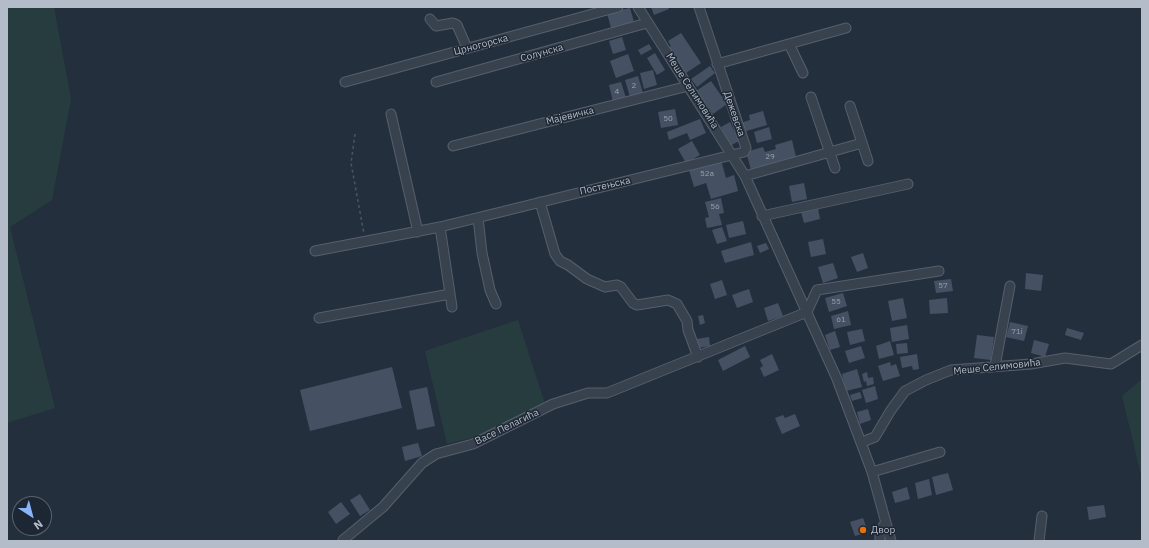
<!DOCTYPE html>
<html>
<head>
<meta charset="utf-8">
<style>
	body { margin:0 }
	#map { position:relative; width:1149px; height:548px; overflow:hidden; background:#242f3e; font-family:"IBM Plex Sans",sans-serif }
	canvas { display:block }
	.frame { position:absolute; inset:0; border:8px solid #b4bcc9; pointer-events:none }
	.north { position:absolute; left:12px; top:496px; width:40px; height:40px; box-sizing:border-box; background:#1d2633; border:1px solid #59626f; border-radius:50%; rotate:144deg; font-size:11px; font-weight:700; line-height:16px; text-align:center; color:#b4bcc9 }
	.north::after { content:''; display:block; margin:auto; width:14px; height:18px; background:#8ab4f8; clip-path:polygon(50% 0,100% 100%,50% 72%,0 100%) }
</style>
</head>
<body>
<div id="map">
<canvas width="1149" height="548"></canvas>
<div class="frame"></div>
<div class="north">N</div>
</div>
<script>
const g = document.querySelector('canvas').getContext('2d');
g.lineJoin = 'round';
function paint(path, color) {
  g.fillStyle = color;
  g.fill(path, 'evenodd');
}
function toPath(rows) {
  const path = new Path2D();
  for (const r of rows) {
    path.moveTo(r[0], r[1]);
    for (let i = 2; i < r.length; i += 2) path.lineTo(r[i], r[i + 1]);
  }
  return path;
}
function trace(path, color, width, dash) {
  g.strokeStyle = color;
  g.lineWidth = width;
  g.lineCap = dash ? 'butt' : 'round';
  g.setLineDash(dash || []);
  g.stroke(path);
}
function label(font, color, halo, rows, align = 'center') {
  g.font = font + ' "IBM Plex Sans",sans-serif';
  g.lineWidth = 3;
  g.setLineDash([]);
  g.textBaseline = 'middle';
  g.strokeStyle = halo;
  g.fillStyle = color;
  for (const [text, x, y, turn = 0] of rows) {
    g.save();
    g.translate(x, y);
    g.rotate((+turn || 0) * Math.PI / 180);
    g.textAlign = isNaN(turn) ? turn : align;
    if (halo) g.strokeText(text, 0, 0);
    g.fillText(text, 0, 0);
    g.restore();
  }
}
const green = toPath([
	[7,7,54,7,71,99,52,200,10,227,55,408,7,423],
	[518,320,545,404,486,434,447,444,425,351],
	[1142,379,1142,479,1122,396]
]);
const building = toPath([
	[651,7,668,7,669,9,654,15],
	[630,8,634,22,611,28,607,13],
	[681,33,701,63,686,73,669,47,671,46,668,41],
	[622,37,626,50,613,54,609,41],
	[649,44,652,49,641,55,638,50],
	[655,53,665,70,657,75,647,58],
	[628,54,634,71,616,78,610,61],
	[710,66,715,73,697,87,691,79],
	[653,70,657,85,644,89,640,73],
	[638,76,643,93,630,97,625,80],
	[711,81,727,104,713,114,696,91],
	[621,82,626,98,613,102,609,85],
	[675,109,678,125,661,128,658,112],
	[763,111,767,125,743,132,740,123,750,120,749,115],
	[700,119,706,133,690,140,687,133,669,140,667,132],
	[730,122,739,141,730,146,721,127],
	[769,127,772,139,757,143,754,132],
	[792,140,796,157,751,170,746,152,763,147,765,152,776,149,775,145],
	[692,141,700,155,686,163,678,149],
	[721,160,726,178,734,175,738,191,711,199,706,183,694,187,689,170],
	[804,183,807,199,792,202,789,186],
	[721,198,724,213,719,214,722,225,707,228,705,218,709,217,705,202],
	[818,208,820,219,804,223,801,212],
	[743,221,746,234,729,238,726,225],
	[722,227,727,241,717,244,712,230],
	[823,239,826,254,811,257,808,242],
	[751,242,754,255,725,263,721,251],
	[766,243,769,249,760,253,757,246],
	[863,253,868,268,857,272,851,257],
	[833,263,838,278,823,283,818,267],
	[1026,273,1043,275,1041,291,1025,289],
	[951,279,953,291,936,293,934,281],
	[722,280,727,295,715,299,710,284],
	[749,289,753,302,737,308,732,295],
	[843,293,847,306,829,312,825,298],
	[903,298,907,318,892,321,888,301],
	[947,298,948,313,930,314,929,300],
	[778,303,783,316,768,321,764,308],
	[848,311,851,325,834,329,831,316],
	[703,315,705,323,700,325,698,316],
	[1010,322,1028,326,1024,341,1006,337],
	[907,325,909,339,892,342,890,328],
	[1067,328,1084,333,1081,340,1065,335],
	[862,329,865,341,850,345,847,332],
	[835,331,840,347,830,350,825,335],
	[977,335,994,337,991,360,974,358],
	[709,337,710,346,698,348,697,339],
	[1034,340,1049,344,1045,357,1031,353],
	[890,341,894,355,879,359,876,346],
	[907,343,908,353,897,354,896,344],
	[745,346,750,357,723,371,718,360],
	[861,346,865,358,849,363,845,351],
	[772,354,779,370,764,377,760,368,763,366,760,360],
	[917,354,919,369,913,370,912,366,902,368,900,357],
	[890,362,891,366,896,364,900,376,883,381,878,366],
	[392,367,402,408,310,431,300,390],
	[857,369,862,387,846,391,842,374],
	[867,372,868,378,873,377,874,384,867,386,866,381,864,382,862,374],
	[875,386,878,399,866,403,862,390],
	[427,387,435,426,417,430,409,391],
	[860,392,862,398,852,401,850,395],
	[868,409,871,420,860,424,857,412],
	[795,414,800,426,782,434,775,418,783,415,785,418],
	[418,443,422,456,405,461,402,447],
	[948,473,953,490,936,495,932,477],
	[929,479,932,495,918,499,915,483],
	[907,487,910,499,895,503,892,492],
	[360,494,370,510,360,516,350,500],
	[341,502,350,514,336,524,328,512],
	[1104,505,1106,517,1089,520,1087,507],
	[863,518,868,532,855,536,850,522]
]);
const path = toPath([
	[355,134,351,163,364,234]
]);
const minor = toPath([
	[638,7,745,176,837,379,872,472,891,541],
	[430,19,436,26,453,23,457,25,467,48],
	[789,44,803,73],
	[717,64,846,28],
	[345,82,618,7],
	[436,82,647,23],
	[811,97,835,168],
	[850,106,868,161],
	[391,114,418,232],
	[453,146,688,86],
	[745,176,862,143],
	[540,202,555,254,560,261,568,265,587,279,605,287,617,285,621,287,633,303,637,305,668,300,677,304,687,321,688,330,698,357],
	[762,216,908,184],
	[478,218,482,253,490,290,496,304],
	[440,227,452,307],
	[315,251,440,227,744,152,746,148,699,7],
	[319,318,450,294],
	[995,366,1010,286],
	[862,442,875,437,891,410,905,391,926,380,951,370,1031,364,1065,358,1111,364,1142,345],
	[872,472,940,452],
	[343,540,383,507,422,463,436,454,473,444,553,404,588,393,607,393,807,312,817,290,939,271],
	[880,541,880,531,886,522],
	[1039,541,1042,516]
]);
const markers = [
	[863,530,4,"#e8710a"]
];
const numberNames = [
	["2",634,86],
	["4",617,92],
	["50",668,119],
	["29",770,157],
	["52a",707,174],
	["56",715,207],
	["57",943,286],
	["55",836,302],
	["61",841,320],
	["71i",1017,332]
];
const streetNames = [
	["Црногорска",481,45,-15],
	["Солунска",542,53,-16],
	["Меше Селимовића",692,91,57],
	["Дежевска",734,114,71],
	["Мајевичка",570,116,-14],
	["Постењска",605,186,-13],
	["Меше Селимовића",997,367,-6],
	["Васе Пелагића",507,427,-26]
];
const poiNames = [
	["Двор",871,530]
];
paint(green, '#263c3f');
paint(building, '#455162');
trace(minor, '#565f6c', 11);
trace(path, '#44595c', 1.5, [3, 3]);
trace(minor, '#38414e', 9);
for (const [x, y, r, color] of markers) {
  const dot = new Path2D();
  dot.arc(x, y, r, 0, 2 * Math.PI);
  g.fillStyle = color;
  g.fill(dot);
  trace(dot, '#1d2633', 1.5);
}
label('8px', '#98a1af', null, numberNames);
label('10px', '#b4bcc9', '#1d2633', streetNames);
label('10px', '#b4bcc9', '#1d2633', poiNames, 'left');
</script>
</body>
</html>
